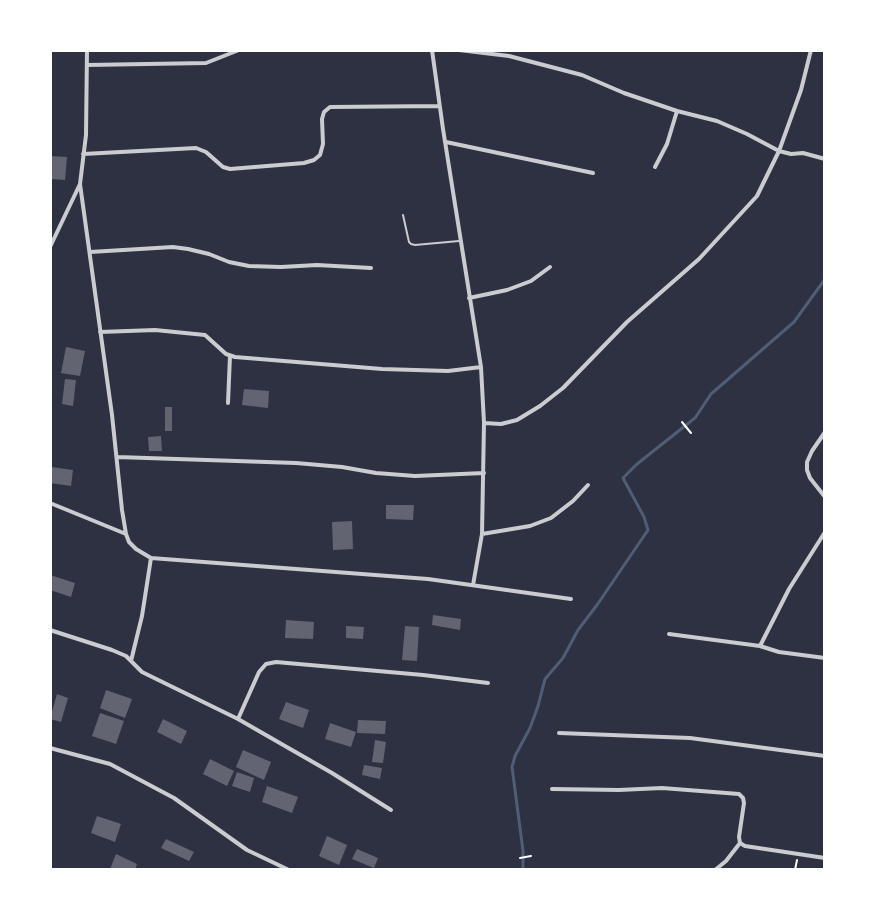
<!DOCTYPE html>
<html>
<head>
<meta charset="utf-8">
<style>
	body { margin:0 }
	#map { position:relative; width:875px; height:920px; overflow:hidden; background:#2d3142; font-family:Signika,sans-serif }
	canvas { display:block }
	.frame { position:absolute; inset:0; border:52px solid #fff; pointer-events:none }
</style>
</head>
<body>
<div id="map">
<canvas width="875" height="920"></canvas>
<div class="frame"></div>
</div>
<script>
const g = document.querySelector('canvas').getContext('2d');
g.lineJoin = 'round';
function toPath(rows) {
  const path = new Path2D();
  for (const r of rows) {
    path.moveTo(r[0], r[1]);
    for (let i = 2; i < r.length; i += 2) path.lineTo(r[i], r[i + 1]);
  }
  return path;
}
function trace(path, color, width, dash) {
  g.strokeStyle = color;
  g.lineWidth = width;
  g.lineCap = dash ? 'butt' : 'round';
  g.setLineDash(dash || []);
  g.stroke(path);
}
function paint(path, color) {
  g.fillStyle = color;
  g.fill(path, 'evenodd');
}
const stream = toPath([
	[523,870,523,851,512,767,515,756,530,728,538,706,545,679,563,658,578,630,597,605,648,530,644,517,623,478,637,464,695,418,711,394,794,322,825,279]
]);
const building = toPath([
	[50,156,67,157,65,180,50,179],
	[66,347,85,351,80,376,61,373],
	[65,379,76,380,73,406,62,404],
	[244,389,269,391,268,408,242,405],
	[165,407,172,407,172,431,165,431],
	[161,436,162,451,149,451,148,437],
	[52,467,73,470,71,486,50,483],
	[386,505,414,505,413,520,386,519],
	[352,521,353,549,333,550,332,522],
	[50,575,75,583,71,597,50,590],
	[433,615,461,619,460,630,432,625],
	[286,620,314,622,313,639,285,638],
	[346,626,364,627,363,639,346,638],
	[405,626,419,627,417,661,402,660],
	[106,690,132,699,125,718,100,708],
	[57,694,68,698,61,722,50,719],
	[286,702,309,710,303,728,279,719],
	[100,713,124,721,116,744,92,736],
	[163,719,187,731,181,744,157,732],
	[358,720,386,721,385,734,357,733],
	[330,723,356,732,351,747,325,739],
	[375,740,386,742,383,763,372,762],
	[243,750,271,762,264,780,236,767],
	[210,759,234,771,227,786,203,774],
	[364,765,382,768,380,779,362,775],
	[237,772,254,778,250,792,232,786],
	[267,786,298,797,292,813,262,802],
	[97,816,121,824,115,842,91,833],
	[327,836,347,845,339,865,319,856],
	[166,839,194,852,189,861,161,848],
	[357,849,378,858,374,868,352,859],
	[116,854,137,864,135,870,110,869]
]);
const path = toPath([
	[682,422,691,433],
	[520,858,531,856],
	[795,870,797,860]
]);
const service = toPath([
	[403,215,409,242,411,244,415,245,459,241]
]);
const minor = toPath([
	[432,50,443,129,481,367,484,423,482,534,473,585],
	[459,50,509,56,582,75,624,93,677,111,717,121,747,134,779,151,791,154,803,153,825,159],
	[87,65,206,63,239,50],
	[446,142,593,173],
	[83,154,196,148,206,152,223,167,230,169,304,163,314,160,320,155,323,144,322,119,324,112,330,107,439,106],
	[655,167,667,144,677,111],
	[80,184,112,415,122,510,126,534,129,542,136,549,151,558,428,579,571,599],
	[50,247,80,184,86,135,87,50],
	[90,252,173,247,188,249,209,254,229,262,249,266,281,267,317,265,371,268],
	[469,298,507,290,531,281,550,267],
	[100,332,155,330,205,335,226,354,235,357,382,369,448,371,481,367],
	[228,403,230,356],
	[484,423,501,424,517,420,540,406,563,388,627,322,699,259,757,196,779,151,801,90,811,50],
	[825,432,812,451,807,462,807,470,810,478,825,497],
	[117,457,296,463,342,467,376,473,415,476,484,473],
	[50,503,126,534],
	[482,534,530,526,551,518,573,501,588,485],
	[50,630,112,650,126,656,142,672,238,719,332,773,391,810],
	[669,634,760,646,779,652,825,658],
	[760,646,789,589,825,532],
	[131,661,142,616,151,558],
	[238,719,259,672,266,664,276,662,423,675,488,683],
	[559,733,690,738,825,756],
	[50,748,110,764,174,798,247,850,289,870],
	[552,789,619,790,662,788,739,794,743,798,744,803,739,837,740,843,745,846,825,858],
	[715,870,726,861,740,843]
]);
trace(stream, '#4f5d75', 3);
paint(building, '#626471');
trace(path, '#fff', 2);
trace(service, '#caccd0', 2);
trace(minor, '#caccd0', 4);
</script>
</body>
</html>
